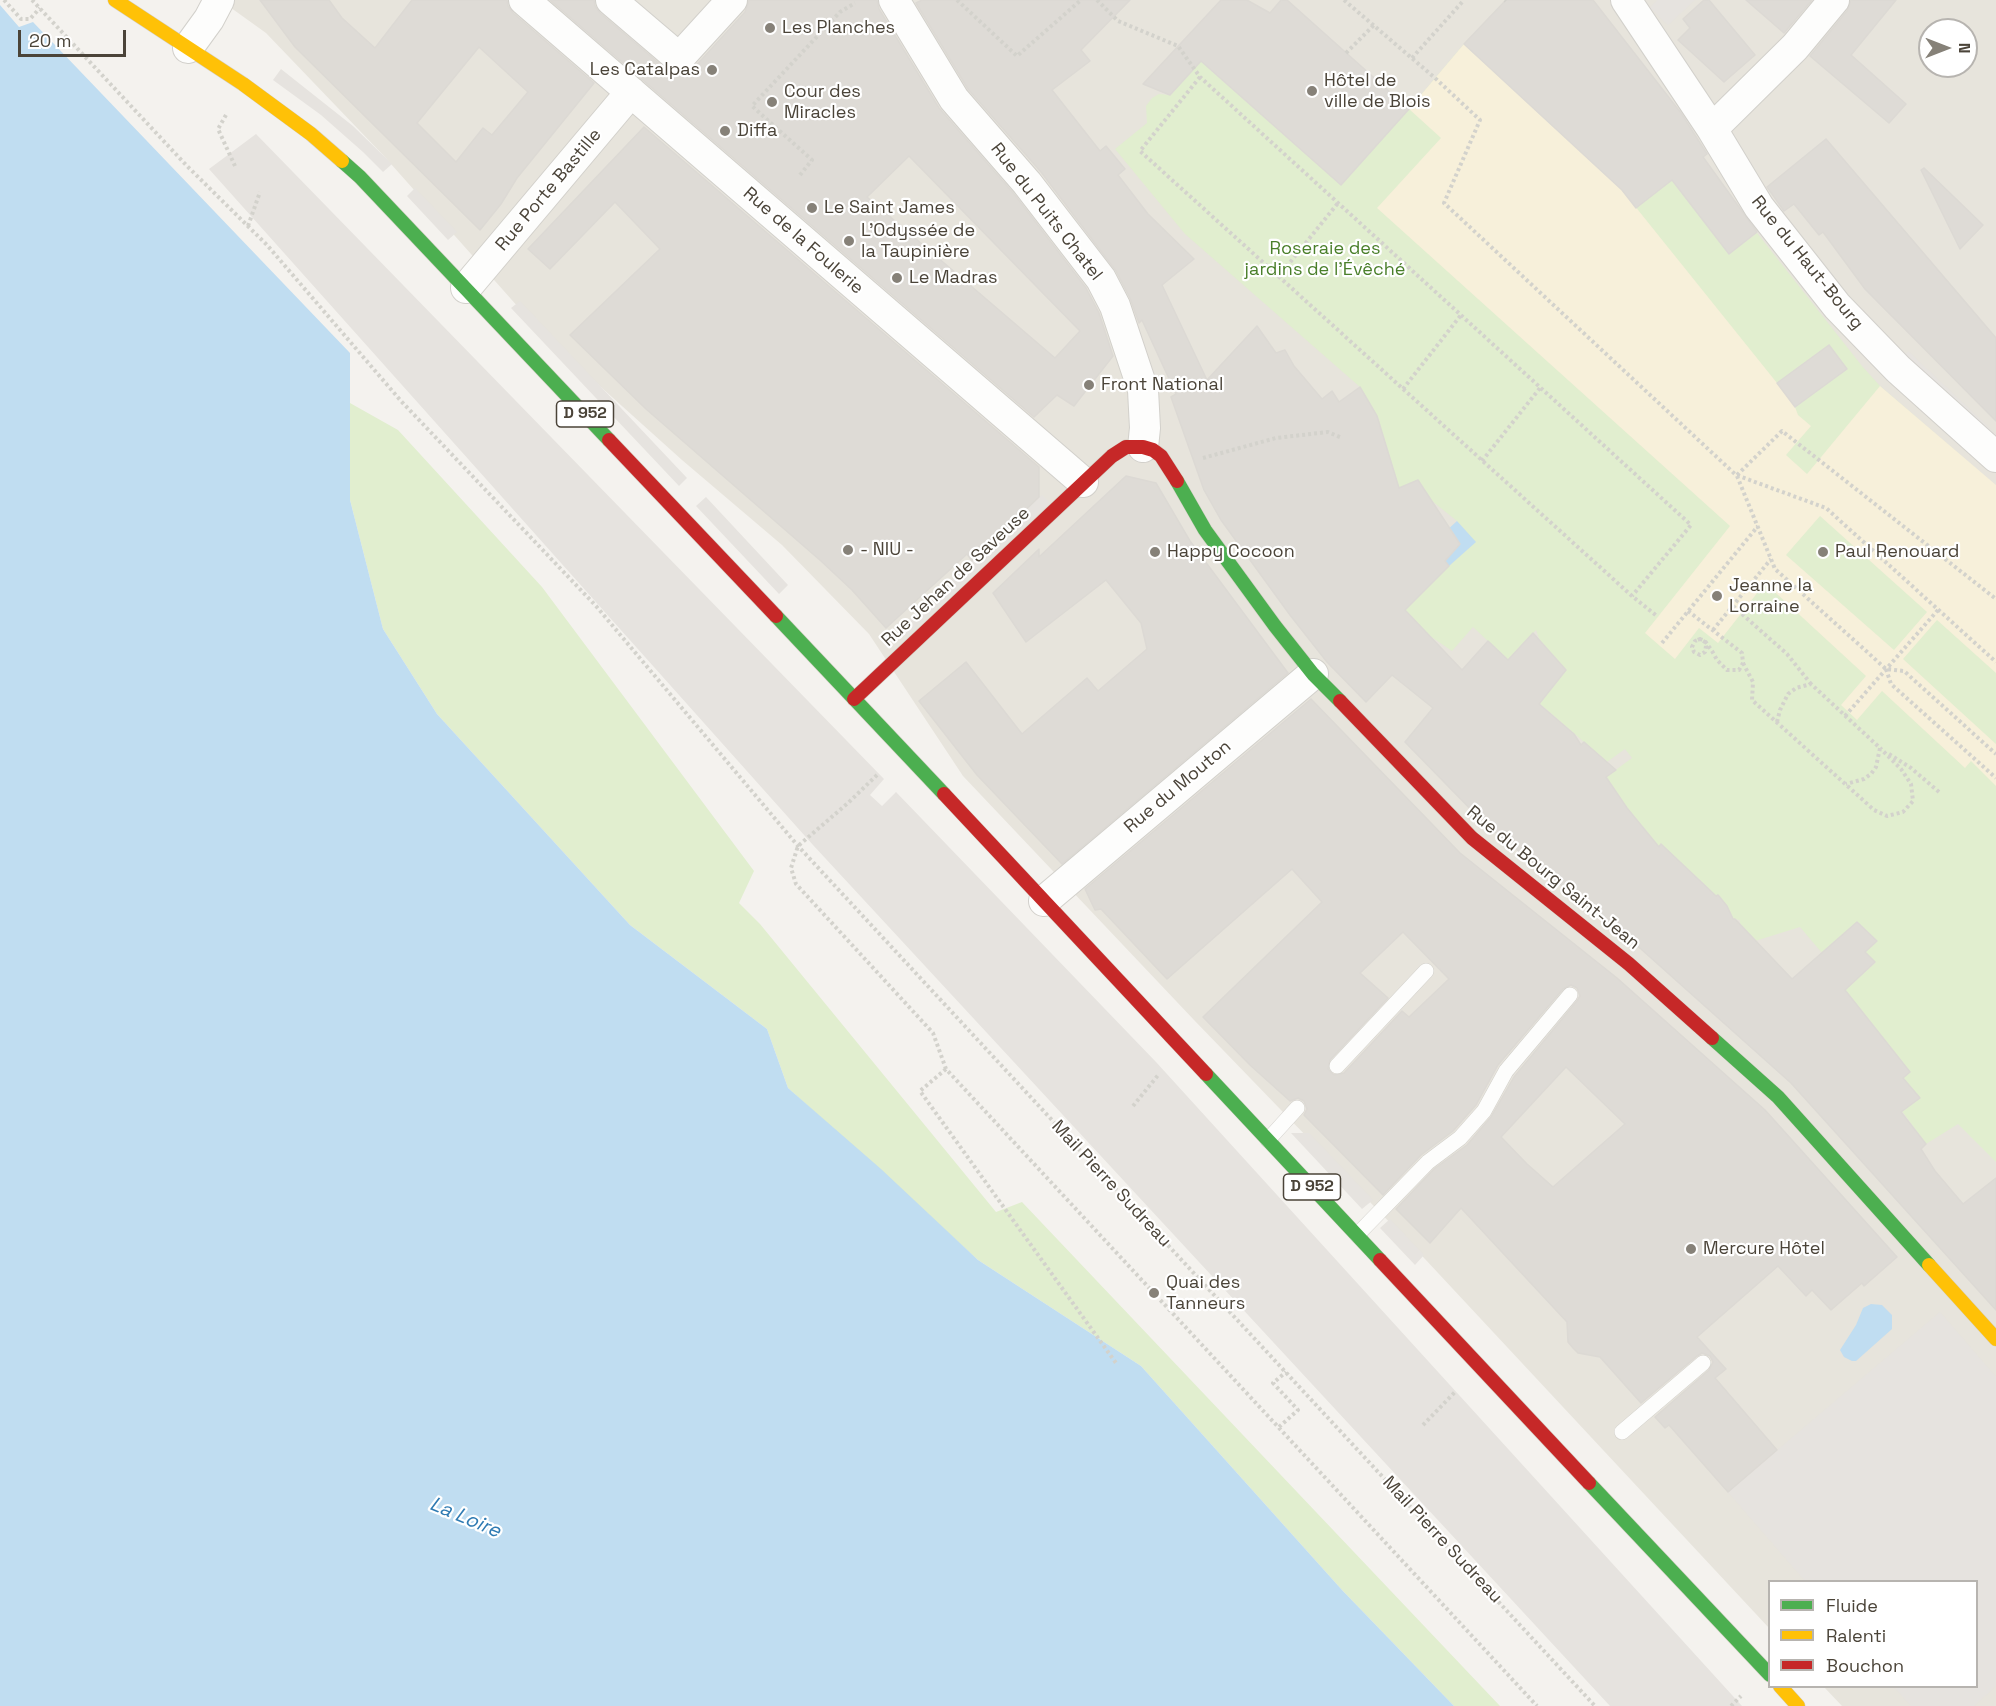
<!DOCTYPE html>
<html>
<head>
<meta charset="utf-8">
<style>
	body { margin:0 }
	#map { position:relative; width:1996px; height:1706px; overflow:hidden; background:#f4f2ee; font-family:"Space Grotesk",sans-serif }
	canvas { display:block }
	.legend { position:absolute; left:1768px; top:1580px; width:210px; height:108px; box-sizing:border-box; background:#fff; border:2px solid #b7b4b0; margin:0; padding:8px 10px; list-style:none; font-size:18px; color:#4b4439 }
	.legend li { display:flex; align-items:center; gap:12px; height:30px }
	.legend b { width:30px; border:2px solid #b7b4b0 }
	.north { position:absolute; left:1918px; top:18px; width:60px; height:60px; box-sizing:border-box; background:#fff; border:2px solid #b7b4b0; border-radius:50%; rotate:90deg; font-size:16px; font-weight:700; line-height:24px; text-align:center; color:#4b4439 }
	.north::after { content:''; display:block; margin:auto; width:21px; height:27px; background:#868178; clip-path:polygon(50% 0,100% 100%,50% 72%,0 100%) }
	.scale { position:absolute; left:18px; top:30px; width:108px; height:27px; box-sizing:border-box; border:3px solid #4b4439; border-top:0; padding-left:8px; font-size:18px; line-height:21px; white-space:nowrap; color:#4b4439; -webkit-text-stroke:4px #fff; paint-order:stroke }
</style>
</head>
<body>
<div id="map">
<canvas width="1996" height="1706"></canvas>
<ul class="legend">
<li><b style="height:8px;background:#4caf50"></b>Fluide</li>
<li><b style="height:8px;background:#ffc107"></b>Ralenti</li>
<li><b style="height:8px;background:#c62828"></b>Bouchon</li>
</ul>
<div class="north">N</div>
<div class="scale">20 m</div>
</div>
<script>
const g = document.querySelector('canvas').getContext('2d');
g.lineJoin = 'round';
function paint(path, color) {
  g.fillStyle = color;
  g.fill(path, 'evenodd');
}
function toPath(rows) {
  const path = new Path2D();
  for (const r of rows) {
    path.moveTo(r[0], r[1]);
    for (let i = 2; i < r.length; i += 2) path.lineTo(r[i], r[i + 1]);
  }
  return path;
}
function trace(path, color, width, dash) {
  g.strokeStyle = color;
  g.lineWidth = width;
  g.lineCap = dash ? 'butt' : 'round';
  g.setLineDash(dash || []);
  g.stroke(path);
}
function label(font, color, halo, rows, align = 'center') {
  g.font = font + ' "Space Grotesk",sans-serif';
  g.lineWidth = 4.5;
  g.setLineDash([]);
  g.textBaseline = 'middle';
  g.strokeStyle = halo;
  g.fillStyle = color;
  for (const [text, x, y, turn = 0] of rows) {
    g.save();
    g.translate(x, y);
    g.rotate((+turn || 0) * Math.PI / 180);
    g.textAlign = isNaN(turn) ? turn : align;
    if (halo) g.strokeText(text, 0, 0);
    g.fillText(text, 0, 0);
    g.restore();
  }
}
const residential = toPath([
	[220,0,1996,0,1996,1706,1842,1706,1824,1687,1976,1686,1976,1582,1770,1582,1769,1628,1425,1259,1194,1020,963,776,869,634,782,545,682,460,543,335,383,155,266,33],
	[1930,30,1966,30,1966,66,1930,66]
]);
const green = toPath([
	[1187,37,1215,74,1341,185,1409,109,1464,44,1622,190,1636,207,1672,180,1729,254,1757,233,1862,366,1880,386,1996,486,1996,1162,1958,1124,1926,1144,1902,1111,1920,1098,1903,1078,1909,1071,1886,1041,1823,1009,1875,963,1866,954,1857,962,1867,943,1871,947,1877,941,1858,922,1822,953,1800,927,1755,941,1740,926,1740,920,1733,919,1727,906,1719,895,1716,896,1701,881,1669,858,1633,818,1606,777,1632,758,1625,749,1600,767,1584,742,1539,703,1566,670,1540,641,1536,630,1508,660,1473,627,1452,651,1430,636,1405,610,1449,566,1475,542,1457,521,1432,501,1395,491,1361,449,1385,440,1374,424,1380,421,1360,387,1185,234,1115,149,1147,123,1146,106,1152,98,1159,94,1170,95,1179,85,1160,66],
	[1829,345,1846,369,1794,406,1777,383],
	[350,403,398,430,542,587,754,871,739,903,760,924,996,1212,1022,1202,1500,1706,1454,1706,1342,1590,1141,1366,978,1260,788,1088,767,1029,630,925,437,714,383,629,350,500]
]);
const sand = toPath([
	[1464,44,1622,190,1777,383,1795,407,1798,415,1811,426,1786,455,1807,474,1880,386,1996,485,1996,673,1937,620,1903,659,1996,744,1996,786,1971,761,1965,768,1882,691,1857,720,1841,705,1866,676,1765,583,1718,643,1699,628,1675,659,1645,633,1730,526,1377,208,1441,138,1409,109],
	[1820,516,1927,612,1894,650,1786,555]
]);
const parking = toPath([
	[1657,0,1695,0,1668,25,1650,8],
	[281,69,353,126,392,164,383,172,363,152,321,115,273,80],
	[256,134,884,779,870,795,882,806,896,792,1156,1062,1742,1706,1610,1706,813,845,209,169],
	[415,188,457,232,448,240,407,196],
	[520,301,687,478,679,486,511,308],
	[1908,351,1996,434,1996,450,1901,359],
	[1042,495,1050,503,907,636,900,628],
	[706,497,788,585,779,594,696,506],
	[1291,1133,1309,1133,1373,1200,1362,1209],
	[1390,1219,1424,1255,1415,1265,1380,1228],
	[1940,1312,1996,1377,1996,1686,1974,1706,1911,1706,1894,1687,1976,1686,1976,1582,1805,1581,1728,1492]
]);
const water = toPath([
	[0,5,19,27,33,22,350,353,350,500,383,629,437,714,630,925,767,1029,788,1088,881,1169,978,1260,1141,1366,1342,1590,1454,1706,0,1706],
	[1457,521,1476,542,1449,566,1431,545],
	[1871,1304,1882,1305,1892,1315,1892,1329,1856,1361,1852,1361,1844,1357,1840,1350,1856,1325,1863,1308]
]);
const building = toPath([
	[260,0,329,0,342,18,375,48,412,0,507,0,508,6,513,13,594,83,517,178,501,204,480,230,295,47,260,0],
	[479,47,528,92,492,135,483,128,456,162,417,123,479,47],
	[550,0,594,0,595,6,600,13,668,71,676,75,685,74,692,70,745,12,749,0,877,0,879,9,939,108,1014,194,1086,288,1099,313,1113,356,1074,406,1057,395,1034,417,550,0],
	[909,156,1080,331,1055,358,867,197,909,156],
	[922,0,1130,0,1081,50,1090,61,1052,90,1100,151,1106,146,1125,169,1118,175,1148,214,1194,259,1162,285,1207,380,1257,326,1276,353,1285,350,1294,366,1322,399,1332,391,1339,402,1360,387,1377,416,1399,488,1418,480,1460,544,1445,561,1449,566,1405,610,1462,670,1488,641,1508,660,1533,633,1566,670,1539,704,1574,734,1581,745,1584,742,1616,770,1606,777,1627,808,1659,847,1661,844,1716,896,1718,895,1727,906,1733,919,1735,919,1792,979,1857,922,1877,941,1865,952,1875,962,1845,990,1910,1072,1903,1078,1920,1098,1901,1112,1926,1144,1921,1149,1935,1171,1963,1204,1996,1178,1996,1310,1791,1083,1641,949,1485,824,1405,742,1433,708,1392,675,1366,702,1327,662,1290,615,1221,520,1204,490,1171,397,1176,394,1142,320,1139,323,1130,298,1116,271,1041,172,968,89,916,3,922,0],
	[1221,0,1247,0,1270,13,1281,0,1287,0,1409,109,1341,185,1201,61,1170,95,1143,84,1221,0],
	[1506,0,1593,0,1681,113,1707,154,1703,157,1757,232,1729,254,1672,180,1636,208,1622,190,1464,44,1506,0],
	[1704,0,1709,0,1755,55,1724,82,1678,40,1690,28,1683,19,1704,0],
	[1746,0,1812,0,1784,33,1746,0],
	[1851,0,1896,0,1851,55,1906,104,1889,123,1810,56,1847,11,1851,0],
	[644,127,1039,467,1039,497,972,561,967,554,886,628,852,590,821,561,646,409,570,335,660,249,615,202,550,269,528,249,644,127],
	[1826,139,1996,338,1996,421,1865,289,1823,232,1819,235,1794,204,1784,211,1767,187,1826,139],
	[1924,168,1983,225,1960,249,1921,170,1924,168],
	[1829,345,1847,369,1795,407,1777,383,1829,345],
	[1126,476,1156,483,1190,541,1288,673,1062,864,977,775,919,701,966,662,1022,734,1087,678,1098,691,1147,649,1141,623,1106,580,1026,642,993,593,1039,549,1039,557,1126,476],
	[1311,699,1460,853,1617,978,1765,1110,1897,1257,1864,1286,1862,1283,1831,1310,1812,1290,1806,1296,1778,1266,1697,1337,1726,1369,1715,1378,1777,1450,1728,1492,1669,1425,1665,1428,1655,1417,1709,1370,1713,1362,1710,1356,1702,1353,1697,1356,1641,1403,1600,1357,1578,1353,1573,1348,1568,1342,1567,1322,1461,1208,1430,1243,1396,1209,1434,1169,1467,1145,1491,1117,1514,1077,1577,1001,1580,996,1577,988,1571,985,1563,989,1498,1065,1476,1105,1453,1131,1421,1155,1383,1195,1304,1115,1307,1109,1304,1101,1298,1098,1290,1101,1250,1065,1203,1017,1322,902,1292,869,1167,979,1101,909,1095,910,1085,889,1311,699],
	[1403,932,1449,979,1409,1017,1402,1011,1344,1073,1334,1075,1328,1069,1330,1060,1388,998,1360,973,1403,932],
	[1566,1067,1625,1124,1553,1187,1527,1164,1501,1137,1566,1067]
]);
const path = toPath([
	[4,0,21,19,30,19,40,8],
	[32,0,187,166,267,245,401,401,596,606,798,846,1595,1706],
	[957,0,1017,56,1081,0],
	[1097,0,1118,21,1178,46,1200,77,1691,525,1632,596],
	[1344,0,1435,78,1480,120,1444,203,1736,475,1826,508,1996,662],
	[1505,0,1506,1],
	[1346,53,1374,25],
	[1412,58,1464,0],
	[1200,77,1140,151,1632,596,1658,617],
	[226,115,218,129,235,166],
	[800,175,812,160,752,106,840,12,855,3],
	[248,226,260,192],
	[1279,276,1338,203],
	[1403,389,1461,315],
	[1203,458,1276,438,1328,432,1342,438],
	[1482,461,1540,388],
	[1737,475,1782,431,1996,599],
	[1737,476,1775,569,1886,669,1904,671,1996,754],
	[1733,606,1787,654,1811,684],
	[1688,611,1742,653,1743,663,1739,670,1727,670,1717,660,1712,651,1705,641,1700,639,1695,641,1692,647,1694,652,1700,655,1705,652,1706,646,1705,642,1700,639,1695,641],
	[1713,630,1771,559],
	[1662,643,1758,526],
	[1743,663,1753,682,1752,700,1874,810,1887,816,1903,812,1913,801,1911,784,1901,769,1880,748],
	[1886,669,1891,684,1996,778],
	[1845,716,1938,610],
	[1777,722,1780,710,1788,694,1796,688,1811,684,1880,748,1876,767,1871,774,1864,779,1846,784],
	[1889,754,1911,768,1939,792],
	[877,775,848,803,798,846,791,868,796,884,933,1033,946,1069,1537,1706],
	[946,1069,920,1091,1116,1363],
	[1133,1106,1159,1074],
	[1423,1425,1456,1391],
	[1279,1427,1298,1410,1273,1383,1286,1372],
	[1731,1706,1741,1696]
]);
const lane = toPath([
	[1337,1066,1426,971],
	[1268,1140,1297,1108],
	[1357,1235,1428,1162,1460,1138,1484,1111,1506,1071,1570,995],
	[1622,1432,1703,1363]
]);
const street = toPath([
	[524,0,1083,482],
	[611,0,679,58,732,0],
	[894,0,954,99,1027,183,1101,279,1115,306,1143,390,1145,428,1143,447],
	[1626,0,1712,129,1759,207,1837,306,1898,369,1996,457],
	[188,48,209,19,219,0],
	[1712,129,1795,47,1834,0],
	[466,288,631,92],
	[1044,901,1313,674]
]);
const fast = toPath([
	[342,161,360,177,609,440],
	[1177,481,1205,530,1275,626,1313,674,1340,701],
	[776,616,944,794],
	[1712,1038,1778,1097,1929,1265],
	[1206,1074,1380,1260],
	[1589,1483,1770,1675]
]);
const slow = toPath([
	[115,0,243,84,311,134,342,161],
	[1929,1265,1996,1339],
	[1780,1686,1798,1706]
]);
const jam = toPath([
	[609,440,776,616],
	[854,699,1112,456,1126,447,1143,447,1153,450,1161,456,1177,481],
	[1340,701,1472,838,1629,964,1712,1038],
	[944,794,1206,1074],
	[1380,1260,1589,1483]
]);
const markers = [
	[770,28,6,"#868178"],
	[712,70,6,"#868178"],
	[1312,91,6,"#868178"],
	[772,102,6,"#868178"],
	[725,131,6,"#868178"],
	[812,208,6,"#868178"],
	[849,241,6,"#868178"],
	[897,278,6,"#868178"],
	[1089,385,6,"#868178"],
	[848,550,6,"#868178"],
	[1155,552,6,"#868178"],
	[1823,552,6,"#868178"],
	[1717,596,6,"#868178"],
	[1691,1249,6,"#868178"],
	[1154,1293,6,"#868178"]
];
const shields = [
	[585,414,57],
	[1312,1187,57]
];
const shieldNames = [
	["D 952",585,414],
	["D 952",1312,1187]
];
const poiNames = [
	["Les Planches",782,28],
	["Les Catalpas",700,70,"right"],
	["Hôtel de",1324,81],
	["ville de Blois",1324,102],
	["Cour des",784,92],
	["Miracles",784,113],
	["Diffa",737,131],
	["Le Saint James",824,208],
	["L'Odyssée de",861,231],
	["la Taupinière",861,252],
	["Le Madras",909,278],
	["Front National",1101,385],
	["‑ NIU ‑",860,550],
	["Happy Cocoon",1167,552],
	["Paul Renouard",1835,552],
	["Jeanne la",1729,586],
	["Lorraine",1729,607],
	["Mercure Hôtel",1703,1249],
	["Quai des",1166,1283],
	["Tanneurs",1166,1304]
];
const streetNames = [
	["Rue Porte Bastille",549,190,-50],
	["Rue du Puits Chatel",1046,212,52],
	["Rue de la Foulerie",803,241,41],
	["Rue du Haut-Bourg",1807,263,51],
	["Rue Jehan de Saveuse",956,577,-43],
	["Rue du Mouton",1178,787,-40],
	["Rue du Bourg Saint-Jean",1553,878,39],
	["Mail Pierre Sudreau",1111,1184,47],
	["Mail Pierre Sudreau",1442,1540,47]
];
const parkNames = [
	["Roseraie des",1325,249],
	["jardins de l’Évêché",1325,270]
];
const waterNames = [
	["La Loire",465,1518,23]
];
paint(residential, '#e7e4dc');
paint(green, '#e1eecf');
paint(sand, '#f7f0da');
paint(parking, '#e6e3df');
paint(water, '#c0ddf1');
paint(building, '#dedbd6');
trace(building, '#dcd9d4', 1.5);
trace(lane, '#d2d0cb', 16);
trace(street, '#d2d0cb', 32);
trace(fast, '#d3cfc5', 15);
trace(slow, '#d3cfc5', 15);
trace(jam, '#d3cfc5', 15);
trace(path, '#d3d2cc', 4, [3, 3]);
trace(lane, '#fdfdfc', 15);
trace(street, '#fdfdfc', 30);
trace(fast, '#4caf50', 14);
trace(slow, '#ffc107', 14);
trace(jam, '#c62828', 14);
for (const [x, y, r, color] of markers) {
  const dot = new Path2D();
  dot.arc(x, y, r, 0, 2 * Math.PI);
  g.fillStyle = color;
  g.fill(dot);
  trace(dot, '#fff', 2);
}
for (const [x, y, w] of shields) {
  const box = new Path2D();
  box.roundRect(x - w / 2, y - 13, w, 26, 4.5);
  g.fillStyle = '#fff';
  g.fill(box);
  trace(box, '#4b4439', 1.5);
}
label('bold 16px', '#4b4439', null, shieldNames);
label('18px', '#4b4439', '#fff', poiNames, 'left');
label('18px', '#4b4439', '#fff', streetNames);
label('18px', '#4a7f2a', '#fff', parkNames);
label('italic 20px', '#2e7ab2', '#fff', waterNames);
</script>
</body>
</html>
